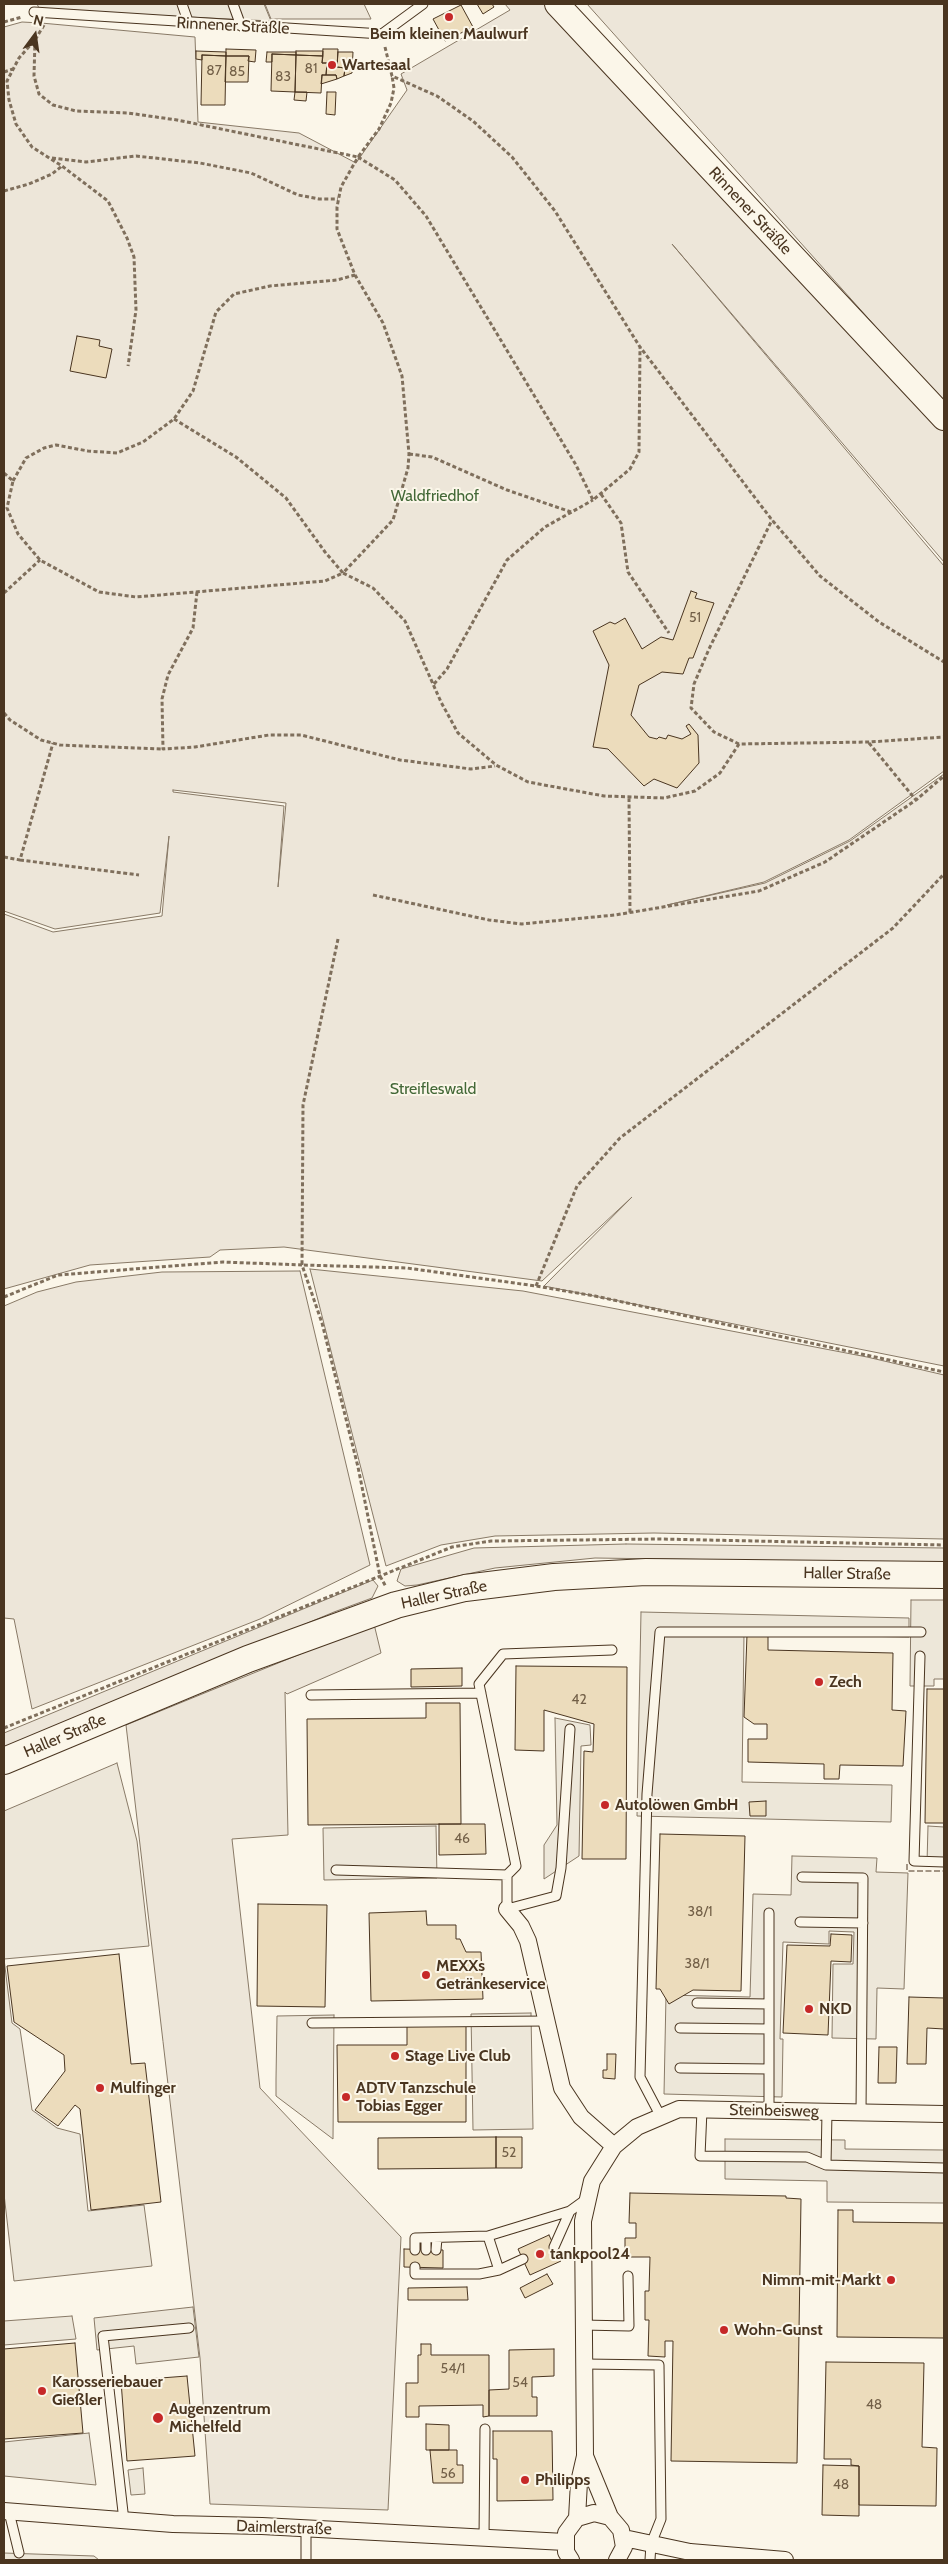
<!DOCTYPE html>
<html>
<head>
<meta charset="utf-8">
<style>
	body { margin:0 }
	#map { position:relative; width:948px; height:2564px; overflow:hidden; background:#fbf6e9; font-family:Cabin,sans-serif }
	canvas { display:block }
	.frame { position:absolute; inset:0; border:5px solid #4a3520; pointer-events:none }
	.north { position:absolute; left:10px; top:10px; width:50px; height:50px; -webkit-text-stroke:4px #fbf6e9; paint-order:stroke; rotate:14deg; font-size:14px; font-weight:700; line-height:20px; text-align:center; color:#4a3520 }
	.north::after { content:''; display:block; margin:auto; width:18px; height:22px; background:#4a3520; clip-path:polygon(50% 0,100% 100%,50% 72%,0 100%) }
</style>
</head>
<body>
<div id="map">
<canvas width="948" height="2564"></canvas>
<div class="frame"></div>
<div class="north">N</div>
</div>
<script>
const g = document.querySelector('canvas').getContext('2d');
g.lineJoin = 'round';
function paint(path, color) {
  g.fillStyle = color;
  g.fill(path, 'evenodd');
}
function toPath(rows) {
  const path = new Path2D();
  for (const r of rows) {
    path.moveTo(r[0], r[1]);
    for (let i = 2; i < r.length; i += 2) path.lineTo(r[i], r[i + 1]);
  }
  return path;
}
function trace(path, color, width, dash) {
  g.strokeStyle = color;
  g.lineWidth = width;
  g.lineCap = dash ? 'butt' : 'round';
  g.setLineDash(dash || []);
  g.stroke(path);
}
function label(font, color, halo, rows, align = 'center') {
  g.font = font + ' Cabin,sans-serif';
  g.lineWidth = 4;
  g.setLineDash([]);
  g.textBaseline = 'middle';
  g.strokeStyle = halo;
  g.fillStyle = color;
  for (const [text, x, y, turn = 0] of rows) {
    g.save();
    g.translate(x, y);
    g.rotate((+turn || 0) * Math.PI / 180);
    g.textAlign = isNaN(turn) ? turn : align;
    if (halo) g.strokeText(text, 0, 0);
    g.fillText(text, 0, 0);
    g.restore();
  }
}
const green = toPath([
	[265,4,364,4,371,19,271,19,265,4],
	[505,4,546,4,944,432,944,562,672,244,944,566,944,771,849,840,764,882,667,905,765,883,850,841,944,774,944,1366,544,1286,632,1197,542,1281,284,1247,220,1250,210,1257,90,1265,4,1289,4,914,53,932,162,916,169,836,160,913,55,929,4,911,4,27,22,22,41,23,195,37,198,122,299,133,356,163,407,90,401,74,510,10,505,4],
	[173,790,286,803,278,887,284,806,173,792,173,790],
	[587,4,944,4,944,403,587,4],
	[310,1269,523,1291,867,1357,944,1375,944,1539,654,1533,495,1536,441,1545,386,1566,310,1269],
	[300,1271,370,1565,260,1619,32,1709,14,1619,4,1618,4,1306,37,1292,76,1282,162,1272,300,1271],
	[626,1544,944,1548,944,1563,595,1558,495,1568,417,1585,405,1586,397,1581,401,1569,474,1548,626,1544],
	[373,1580,378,1586,372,1598,334,1612,4,1750,4,1733,373,1580],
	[374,1624,381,1653,287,1694,285,1692,288,1835,232,1839,260,2088,401,2237,388,2510,210,2504,200,2358,126,1725,374,1624]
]);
const parking = toPath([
	[37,4,264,4,271,21,40,10,37,4],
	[911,1600,944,1600,944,1679,934,1679,934,1686,910,1686,911,1600],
	[641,1612,909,1618,909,1637,744,1634,742,1782,892,1785,891,1822,637,1816,641,1612],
	[555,1718,590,1725,591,1745,581,1746,579,1856,544,1879,544,1845,557,1825,555,1718],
	[117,1763,137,1841,149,1946,4,1959,12,2023,20,2029,32,2110,57,2128,80,2134,88,2211,144,2205,152,2266,14,2281,4,2194,4,1811,117,1763],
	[436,1826,437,1878,324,1880,323,1828,436,1826],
	[928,1826,944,1827,944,1863,927,1863,928,1826],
	[792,1856,877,1858,876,1872,908,1873,904,1989,877,1988,876,2039,832,2038,833,1964,853,1964,854,1932,829,1931,829,1944,783,1942,780,2039,783,2039,782,2097,664,2094,666,1995,750,1997,753,1894,791,1895,792,1856],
	[531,2013,533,2129,473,2130,471,2014,531,2013],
	[334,2015,333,2139,276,2096,276,2079,277,2016,334,2015],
	[725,2139,845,2140,845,2149,944,2150,944,2203,827,2202,827,2181,725,2179,725,2139],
	[193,2307,199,2357,136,2364,134,2346,97,2350,94,2318,193,2307],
	[72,2316,76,2339,4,2345,4,2321,72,2316],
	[89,2433,96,2485,4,2476,4,2442,89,2433],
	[143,2468,145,2494,131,2495,128,2470,143,2468],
	[4,2553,94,2556,99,2560,4,2560,4,2553]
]);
const building = toPath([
	[477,4,492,4,494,7,483,14,477,4],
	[461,5,473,27,445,41,433,19,461,5],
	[226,49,256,50,255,62,248,61,249,56,226,56,226,49],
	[323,49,338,49,337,67,345,68,344,76,337,79,336,75,326,75,327,63,322,63,323,49],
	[196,51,226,52,226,56,202,55,202,60,196,59,196,51],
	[296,51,323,51,323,56,296,55,296,51],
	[267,52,296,52,296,55,272,54,272,62,266,62,267,52],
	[338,52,353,52,352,73,344,76,345,68,337,67,338,52],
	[272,54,296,55,295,92,271,91,272,54],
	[202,55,226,56,225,105,201,105,202,55],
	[296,55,323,56,322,63,327,63,326,75,322,75,321,93,295,92,296,55],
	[226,56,249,56,248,82,225,82,226,56],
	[322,75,336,75,337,79,321,84,322,75],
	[295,92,307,92,306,101,294,100,295,92],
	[327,92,336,92,335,115,326,114,327,92],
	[77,336,100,340,99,346,112,349,106,378,70,371,77,336],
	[691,591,697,593,695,598,714,603,693,658,689,658,683,674,662,672,639,685,631,715,649,737,657,739,659,737,666,739,668,735,682,739,691,734,686,726,689,724,698,735,699,763,677,788,654,779,644,786,608,749,593,747,609,665,593,631,610,622,615,624,625,618,642,649,661,637,673,640,691,591],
	[747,1635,768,1635,768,1650,893,1653,892,1710,906,1711,903,1766,840,1765,839,1779,824,1779,824,1764,748,1762,748,1739,767,1739,767,1724,754,1724,744,1717,747,1635],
	[516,1666,627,1667,626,1859,582,1859,584,1751,593,1752,594,1724,544,1710,544,1751,515,1750,516,1666],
	[462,1668,462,1686,411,1687,411,1669,462,1668],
	[927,1689,944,1689,944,1823,925,1823,927,1689],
	[426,1703,460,1703,461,1824,308,1825,307,1719,426,1718,426,1703],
	[766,1801,766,1816,750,1816,749,1802,766,1801],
	[439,1824,485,1824,486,1854,439,1855,439,1824],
	[660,1834,745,1836,741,1991,693,1990,669,2004,660,1989,656,1989,660,1834],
	[258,1904,327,1905,325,2007,257,2006,258,1904],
	[426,1911,427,1925,456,1925,456,1939,460,1939,466,1952,481,1952,483,1999,371,2001,369,1913,426,1911],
	[831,1934,852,1935,851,1962,831,1961,828,2035,783,2033,787,1945,830,1946,831,1934],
	[119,1954,131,2064,145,2063,161,2202,91,2210,80,2109,75,2105,58,2126,35,2110,65,2071,64,2055,14,2022,7,1966,119,1954],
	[909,1997,944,1998,944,2029,927,2028,926,2064,907,2064,909,1997],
	[407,2025,466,2025,466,2122,338,2122,337,2045,407,2045,407,2025],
	[879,2047,897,2047,896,2083,878,2083,879,2047],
	[607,2054,616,2054,615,2079,603,2078,603,2070,607,2070,607,2054],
	[496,2137,522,2137,522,2168,496,2168,496,2137],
	[496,2137,496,2168,378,2169,378,2138,496,2137],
	[630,2193,786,2196,786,2198,801,2199,797,2463,671,2461,673,2341,665,2341,665,2357,648,2356,649,2320,645,2320,645,2291,649,2291,650,2257,625,2257,625,2238,636,2238,636,2223,629,2223,630,2193],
	[838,2210,853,2210,853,2222,944,2223,944,2338,837,2337,838,2210],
	[549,2235,561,2261,530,2275,518,2249,549,2235],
	[404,2249,443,2250,443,2268,404,2267,404,2249],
	[547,2274,553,2284,525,2298,520,2288,547,2274],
	[467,2287,468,2300,408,2300,408,2288,467,2287],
	[75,2343,83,2433,4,2439,4,2349,75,2343],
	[421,2344,431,2344,431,2355,489,2355,489,2416,483,2417,483,2405,419,2406,419,2417,406,2417,406,2383,418,2383,418,2355,421,2355,421,2344],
	[554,2349,554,2376,532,2377,532,2397,537,2397,537,2416,489,2416,489,2390,509,2389,509,2350,554,2349],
	[826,2362,924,2363,922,2447,937,2448,936,2506,859,2505,859,2466,851,2465,851,2459,824,2459,826,2362],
	[187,2376,195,2456,127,2461,121,2381,187,2376],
	[426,2424,449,2425,449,2450,426,2450,426,2424],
	[493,2431,552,2431,553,2500,497,2501,497,2459,493,2459,493,2431],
	[430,2450,457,2450,457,2465,463,2465,463,2483,433,2483,430,2450],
	[823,2465,859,2466,859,2516,822,2515,823,2465]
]);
const path = toPath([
	[4,22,22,17],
	[44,25,35,40,19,58,7,81,9,100,16,124,32,147,62,166,108,201,127,238,134,257,136,310,128,366],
	[35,40,34,76,39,94,53,105,76,111,128,113,177,120,358,157,379,129,391,103,394,88,392,76],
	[385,47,392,76,437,96,473,121,512,157,555,211,640,347,772,520,820,576,879,622,944,662],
	[4,72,13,69],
	[52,158,86,162,136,156,200,163,251,173,298,195,319,199,338,199],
	[4,191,29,184,52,174,62,166],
	[174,419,236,457,286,498,325,552,343,573,393,520,408,468,409,454,402,376,383,323,355,275],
	[409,454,432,457,507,490,571,512],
	[4,473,13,481,7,508,18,534,40,560,99,592,136,597,325,581,343,573,373,588,405,621,441,702,458,733,496,765,528,782,604,796,664,798,695,791,720,773,739,744,869,742,944,737],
	[13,481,26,458,44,448,56,445,88,451,117,453,143,442,174,419,193,391,216,312,234,294,270,286,337,280,355,275,337,229,337,207,341,187,358,157,395,180,426,216,576,465,593,500,630,469,639,452,640,347],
	[601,494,621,523,628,572,669,633],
	[197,592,193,628,168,675,162,699,163,749,195,747,269,735,301,735,400,760,471,769,495,766],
	[4,593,40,560],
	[434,684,447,669,507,560,545,527,593,500],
	[4,713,10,720,41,740,60,745,163,749],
	[869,743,916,800],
	[739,744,714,732,691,708,694,684,709,649,772,520],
	[629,798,630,913],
	[4,857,20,860,53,743],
	[20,860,139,875],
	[373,895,489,920,522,924,615,915,759,891,825,862,916,800,944,776],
	[338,939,303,1105,302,1265,407,1268,536,1286,595,1296,944,1372],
	[536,1286,577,1186,620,1138,893,928,944,874],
	[4,1297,58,1275,223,1262,302,1265,322,1323,358,1467,380,1576,386,1587],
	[4,1728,452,1547,491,1541,660,1539,944,1545]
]);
const lane = toPath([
	[182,4,189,24],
	[233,4,241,26],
	[34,12,382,34,423,4],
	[920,1656,914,1861,944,1862],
	[311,1695,481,1693],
	[336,1870,507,1875,507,1909,556,1896,561,1868,570,1729],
	[507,1875,516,1866,479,1684,503,1654,612,1650],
	[802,1877,863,1878,861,2112],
	[800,1922,863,1923],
	[697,2003,769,2004],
	[312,2023,546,2021],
	[680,2028,769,2029],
	[680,2068,769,2069],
	[702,2110,700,2156,807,2157,826,2165],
	[769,2111,769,1913],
	[827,2112,826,2165,944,2168],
	[661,2117,640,2077,647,1794,660,1632,921,1632],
	[554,2247,570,2211],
	[415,2250,415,2238,488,2236,570,2211,588,2198],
	[426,2250,426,2238],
	[436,2250,437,2238],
	[415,2267,415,2274,479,2274,499,2270,488,2236],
	[499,2270,523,2259],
	[583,2325,629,2326,628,2276],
	[584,2364,659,2365,661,2519,651,2544,650,2560],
	[9,2512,19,2553],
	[124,2521,103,2336,189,2328],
	[484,2538,485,2429],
	[306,2560,306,2529]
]);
const street = toPath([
	[507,1909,521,1926,528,1941,562,2088,581,2117,614,2146],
	[585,2456,610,2517],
	[4,2511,173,2524,262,2526,565,2542],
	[577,2518,579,2482,585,2456,583,2221,592,2181,614,2146,637,2127,679,2109,944,2114],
	[624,2538,690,2552,785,2560],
	[571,2560,566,2552,566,2533,577,2518,594,2513,610,2517,621,2530,624,2547,617,2560]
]);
const secondary = toPath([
	[557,4,944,418]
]);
const primary = toPath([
	[4,1761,248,1659,396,1605,465,1588,554,1577,646,1572,944,1575]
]);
const fence = toPath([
	[907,1864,907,1871,944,1871]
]);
const markers = [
	[449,17,5,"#c62828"],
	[332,65,5,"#c62828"],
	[819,1682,5,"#c62828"],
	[605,1805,5,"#c62828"],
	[426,1975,5,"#c62828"],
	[809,2009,5,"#c62828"],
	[395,2056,5,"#c62828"],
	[100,2088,5,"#c62828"],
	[346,2097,5,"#c62828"],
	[540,2254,5,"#c62828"],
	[891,2280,5,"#c62828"],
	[724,2330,5,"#c62828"],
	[42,2391,5,"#c62828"],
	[158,2418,6,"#c62828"],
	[525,2480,5,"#c62828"]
];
const numberNames = [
	["81",311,69],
	["87",214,71],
	["85",237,72],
	["83",283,77],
	["51",695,618],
	["42",579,1700],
	["46",462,1839],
	["38/1",700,1912],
	["38/1",697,1964],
	["52",509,2153],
	["54/1",453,2369],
	["54",520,2383],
	["48",874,2405],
	["56",448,2474],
	["48",841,2485]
];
const streetNames = [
	["Rinnener Sträßle",233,26,3],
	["Rinnener Sträßle",750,211,47],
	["Haller Straße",847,1574,1],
	["Haller Straße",444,1595,-12],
	["Haller Straße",65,1736,-23],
	["Steinbeisweg",774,2111,1],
	["Daimlerstraße",284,2528,2]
];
const poiNames = [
	["Beim kleinen Maulwurf",449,34,"center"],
	["Wartesaal",342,65],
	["Zech",829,1682],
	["Autolöwen GmbH",615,1805],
	["MEXXs",436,1966],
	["Getränkeservice",436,1984],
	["NKD",819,2009],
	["Stage Live Club",405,2056],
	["Mulfinger",110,2088],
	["ADTV Tanzschule",356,2088],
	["Tobias Egger",356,2106],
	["tankpool24",550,2254],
	["Nimm-mit-Markt",881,2280,"right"],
	["Wohn-Gunst",734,2330],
	["Karosseriebauer",52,2382],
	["Gießler",52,2400],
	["Augenzentrum",169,2409],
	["Michelfeld",169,2427],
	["Philipps",535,2480]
];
const parkNames = [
	["Waldfriedhof",435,496],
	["Streifleswald",433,1089]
];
paint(green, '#ede6d9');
trace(green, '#887966', 1);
paint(parking, '#ede7d9');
trace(parking, '#887966', 1);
paint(building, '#ecdcbc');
trace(building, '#4a3520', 1);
trace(lane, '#4a3520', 11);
trace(street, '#4a3520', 18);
trace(secondary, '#4a3520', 26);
trace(primary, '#4a3520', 28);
trace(path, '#7f6f5c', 3, [4, 2.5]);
trace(lane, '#fbf6e9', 9);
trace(street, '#fbf6e9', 16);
trace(secondary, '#fbf6e9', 24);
trace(primary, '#fbf6e9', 26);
trace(fence, '#4a3520', 1, [6, 2.5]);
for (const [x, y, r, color] of markers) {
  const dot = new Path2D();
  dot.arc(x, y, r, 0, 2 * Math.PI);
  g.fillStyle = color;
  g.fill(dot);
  trace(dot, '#fbf6e9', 2);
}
label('14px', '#725f47', null, numberNames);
label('16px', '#4a3520', '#fbf6e9', streetNames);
label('bold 16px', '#4a3520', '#fbf6e9', poiNames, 'left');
label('16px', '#436837', '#fbf6e9', parkNames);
</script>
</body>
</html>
